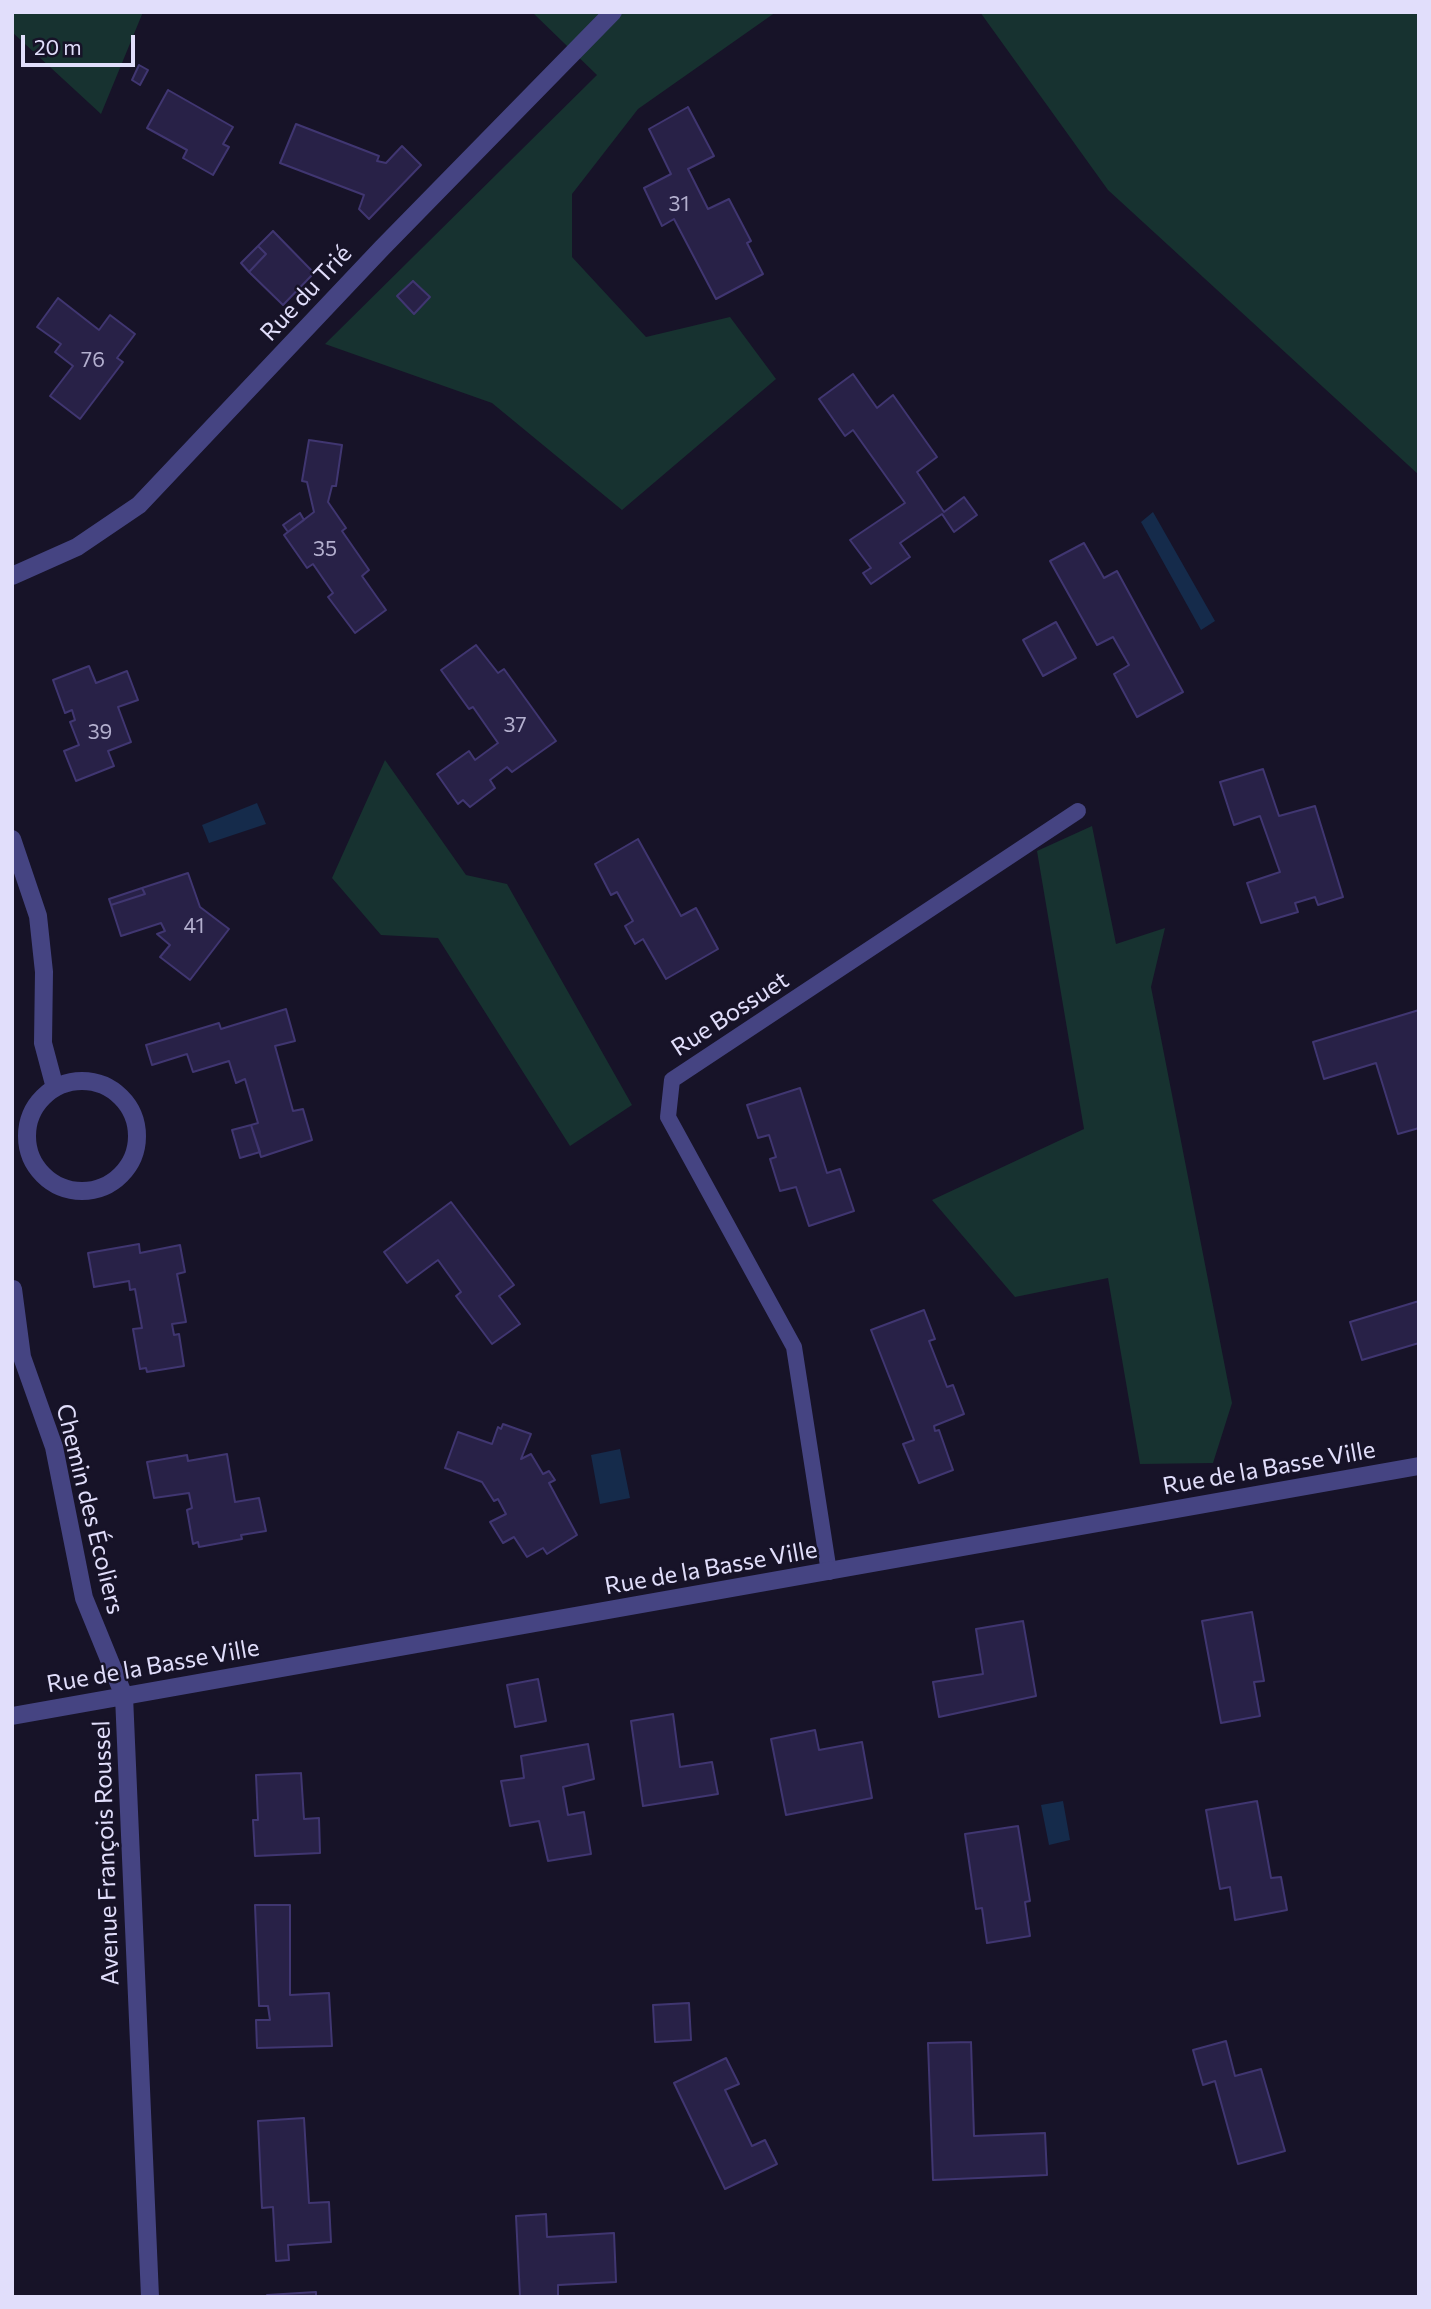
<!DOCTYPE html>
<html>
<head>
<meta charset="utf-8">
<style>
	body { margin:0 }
	#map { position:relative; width:1431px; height:2309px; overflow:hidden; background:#171328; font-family:Commissioner,sans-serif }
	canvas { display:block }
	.frame { position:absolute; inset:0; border:14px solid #e1defb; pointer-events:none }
	.scale { position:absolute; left:21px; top:35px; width:114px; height:32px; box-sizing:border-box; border:4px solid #e1defb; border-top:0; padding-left:9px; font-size:21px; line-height:24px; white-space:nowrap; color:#e1defb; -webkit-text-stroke:5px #171328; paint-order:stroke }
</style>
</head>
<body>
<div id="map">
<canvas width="1431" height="2309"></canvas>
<div class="frame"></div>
<div class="scale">20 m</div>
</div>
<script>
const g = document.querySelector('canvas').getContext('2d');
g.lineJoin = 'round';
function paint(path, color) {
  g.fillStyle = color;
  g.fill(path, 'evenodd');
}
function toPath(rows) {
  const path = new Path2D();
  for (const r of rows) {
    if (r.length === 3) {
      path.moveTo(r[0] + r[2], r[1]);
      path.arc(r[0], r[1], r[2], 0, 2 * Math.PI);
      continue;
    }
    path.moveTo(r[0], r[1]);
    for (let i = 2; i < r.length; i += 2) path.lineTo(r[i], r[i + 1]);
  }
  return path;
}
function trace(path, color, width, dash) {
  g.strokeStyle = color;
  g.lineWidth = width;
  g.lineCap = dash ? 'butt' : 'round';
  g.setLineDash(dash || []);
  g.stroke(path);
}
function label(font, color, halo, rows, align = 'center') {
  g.font = font + ' Commissioner,sans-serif';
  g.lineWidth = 5;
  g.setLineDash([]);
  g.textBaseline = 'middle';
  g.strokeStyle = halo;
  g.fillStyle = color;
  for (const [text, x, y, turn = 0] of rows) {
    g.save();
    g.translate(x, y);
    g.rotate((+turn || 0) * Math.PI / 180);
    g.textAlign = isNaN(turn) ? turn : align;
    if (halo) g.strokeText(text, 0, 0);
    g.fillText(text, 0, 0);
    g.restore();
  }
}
const green = toPath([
	[12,12,143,12,101,114,12,32],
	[532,12,776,12,638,109,572,194,572,257,646,337,730,317,776,379,622,510,492,403,325,344,597,75],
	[980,12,1419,12,1419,475,1108,190],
	[385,760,466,875,507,884,632,1105,570,1146,438,938,381,935,332,878],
	[1092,826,1116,944,1165,928,1151,987,1232,1403,1213,1463,1140,1464,1108,1278,1015,1297,932,1200,1084,1129,1037,851]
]);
const water = toPath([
	[1153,512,1215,621,1201,630,1141,522],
	[257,803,266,824,209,843,202,825],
	[620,1449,630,1498,600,1504,591,1455],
	[1063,1801,1070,1840,1049,1845,1041,1805]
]);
const building = toPath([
	[139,65,148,70,140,85,132,80,139,65],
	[168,90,233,127,223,144,229,147,213,175,183,158,187,150,147,128,168,90],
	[688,107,714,156,688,169,708,209,729,199,751,241,747,243,763,274,716,299,674,219,662,226,644,188,671,174,649,129,688,107],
	[296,124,379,156,377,161,386,163,402,146,421,165,369,219,359,209,364,195,280,163,296,124],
	[273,231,314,273,283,305,249,272,266,254,258,246,273,231],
	[258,246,266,254,249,272,241,263,258,246],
	[413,281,430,297,414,314,397,296,413,281],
	[58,298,99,330,110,315,135,334,117,358,123,362,80,419,50,396,73,366,55,352,61,344,37,327,58,298],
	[853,374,877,408,893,395,937,457,917,472,944,512,964,497,977,515,954,532,942,514,900,543,910,557,871,584,863,573,871,568,850,540,905,503,853,430,845,436,819,399,853,374],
	[309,440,342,445,336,486,332,486,328,502,346,528,342,531,369,570,362,576,386,610,355,633,328,597,333,593,313,564,307,568,284,535,314,512,307,482,302,481,309,440],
	[300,513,304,520,288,532,283,525,300,513],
	[1084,543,1104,578,1117,571,1183,692,1137,717,1114,674,1129,665,1113,637,1097,645,1050,561,1084,543],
	[1056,622,1076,658,1043,676,1023,640,1056,622],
	[476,645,498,673,504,669,556,741,512,772,507,767,490,780,495,788,470,807,463,800,458,804,437,774,469,751,475,760,498,743,473,707,469,709,441,670,476,645],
	[89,666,96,683,127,671,138,700,118,707,131,742,108,751,114,766,76,781,64,751,79,745,70,722,75,720,72,710,65,713,53,680,89,666],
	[1263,769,1279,816,1315,806,1343,897,1318,905,1315,897,1295,903,1298,912,1261,923,1247,883,1280,872,1260,816,1234,825,1220,782,1263,769],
	[638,839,681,916,696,908,718,949,666,979,643,939,635,944,625,926,633,921,617,892,611,895,595,864,638,839],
	[188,873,200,907,229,929,190,980,160,957,170,945,157,934,165,931,161,923,121,936,111,905,145,894,142,888,188,873],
	[142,888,145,894,111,905,109,899,142,888],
	[286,1009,295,1041,275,1046,293,1111,303,1109,312,1140,261,1157,251,1125,258,1123,245,1079,236,1083,229,1061,193,1072,187,1054,152,1065,146,1045,219,1023,221,1029,286,1009],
	[1419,1010,1419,1128,1398,1134,1376,1063,1324,1079,1313,1042,1419,1010],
	[800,1088,827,1173,840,1169,854,1211,809,1226,796,1187,780,1191,770,1159,776,1157,769,1135,758,1138,747,1105,800,1088],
	[251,1125,260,1152,240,1158,232,1130,251,1125],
	[451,1202,514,1285,499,1296,520,1324,492,1344,456,1296,461,1292,438,1260,407,1283,384,1252,451,1202],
	[139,1244,140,1253,180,1245,185,1272,177,1274,186,1322,172,1324,174,1335,179,1334,184,1366,147,1372,146,1368,140,1369,133,1329,142,1328,135,1289,130,1290,129,1281,94,1287,88,1253,139,1244],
	[1419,1301,1419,1343,1362,1360,1350,1322,1419,1301],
	[924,1310,935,1339,929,1341,947,1387,953,1385,964,1414,934,1426,935,1431,939,1430,953,1470,919,1483,903,1444,914,1440,871,1330,924,1310],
	[503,1424,531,1434,521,1459,531,1454,543,1474,549,1471,555,1480,549,1483,577,1535,547,1554,543,1548,527,1557,514,1537,503,1543,490,1522,506,1514,498,1499,494,1501,482,1482,445,1468,458,1432,492,1444,498,1427,501,1429,503,1424],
	[227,1454,235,1502,259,1498,266,1531,241,1535,242,1539,199,1547,198,1542,193,1544,187,1510,192,1508,189,1493,154,1498,147,1462,187,1455,188,1461,227,1454],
	[1252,1612,1264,1681,1254,1682,1260,1716,1221,1723,1202,1621,1252,1612],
	[1023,1621,1036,1696,939,1717,933,1682,983,1674,976,1629,1023,1621],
	[538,1679,546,1721,515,1727,507,1685,538,1679],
	[673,1714,680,1767,712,1762,718,1794,643,1806,631,1721,673,1714],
	[815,1730,819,1750,862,1742,872,1798,786,1815,771,1739,815,1730],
	[588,1744,594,1779,563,1787,568,1815,584,1812,591,1854,548,1861,539,1821,510,1826,501,1781,524,1778,521,1756,588,1744],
	[301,1773,304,1819,319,1818,320,1853,255,1856,253,1820,258,1820,256,1775,301,1773],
	[1257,1801,1271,1878,1281,1877,1287,1910,1235,1920,1230,1887,1220,1889,1206,1810,1257,1801],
	[1018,1826,1030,1901,1025,1902,1030,1936,987,1943,982,1908,976,1909,965,1834,1018,1826],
	[255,1905,290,1905,290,1995,329,1993,332,2046,257,2048,256,2020,270,2020,268,2006,259,2006,255,1905],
	[689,2003,691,2040,655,2042,653,2005,689,2003],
	[1226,2041,1235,2076,1261,2069,1285,2151,1238,2164,1215,2081,1203,2085,1193,2050,1226,2041],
	[971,2042,974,2136,1045,2133,1047,2175,933,2180,928,2043,971,2042],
	[726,2058,739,2084,725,2090,752,2146,765,2140,777,2164,725,2189,674,2083,726,2058],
	[304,2118,309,2203,329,2202,331,2242,288,2245,289,2260,276,2261,273,2207,262,2208,258,2121,304,2118],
	[546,2214,547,2237,614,2233,616,2282,558,2285,558,2297,520,2297,516,2216,546,2214],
	[316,2292,316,2297,267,2297,267,2295,316,2292]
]);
const lane = toPath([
	[829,1572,794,1347,668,1117,672,1080,1078,811]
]);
const street = toPath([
	[12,576,77,547,139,505,382,248,613,12],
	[12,839,38,916,44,972,43,1043,55,1088],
	[82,1136,55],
	[13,1289,22,1357,54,1447,84,1598,124,1696,150,2297],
	[12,1716,1419,1466]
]);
const numberNames = [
	["31",679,204],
	["76",93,360],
	["35",325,549],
	["37",515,725],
	["39",100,732],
	["41",194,926]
];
const streetNames = [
	["Rue du Trié",306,293,-47],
	["Rue Bossuet",730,1014,-33],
	["Rue de la Basse Ville",1269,1468,-10],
	["Chemin des Écoliers",90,1509,76],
	["Rue de la Basse Ville",711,1568,-10],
	["Rue de la Basse Ville",153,1666,-10],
	["Avenue François Roussel",106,1853,-92]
];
paint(green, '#173230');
paint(water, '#152b4b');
paint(building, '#282147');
trace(building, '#403671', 2);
trace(lane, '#454482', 16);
trace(street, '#454482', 18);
label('21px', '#b3afce', null, numberNames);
label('24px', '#e1defb', '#171328', streetNames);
</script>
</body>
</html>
